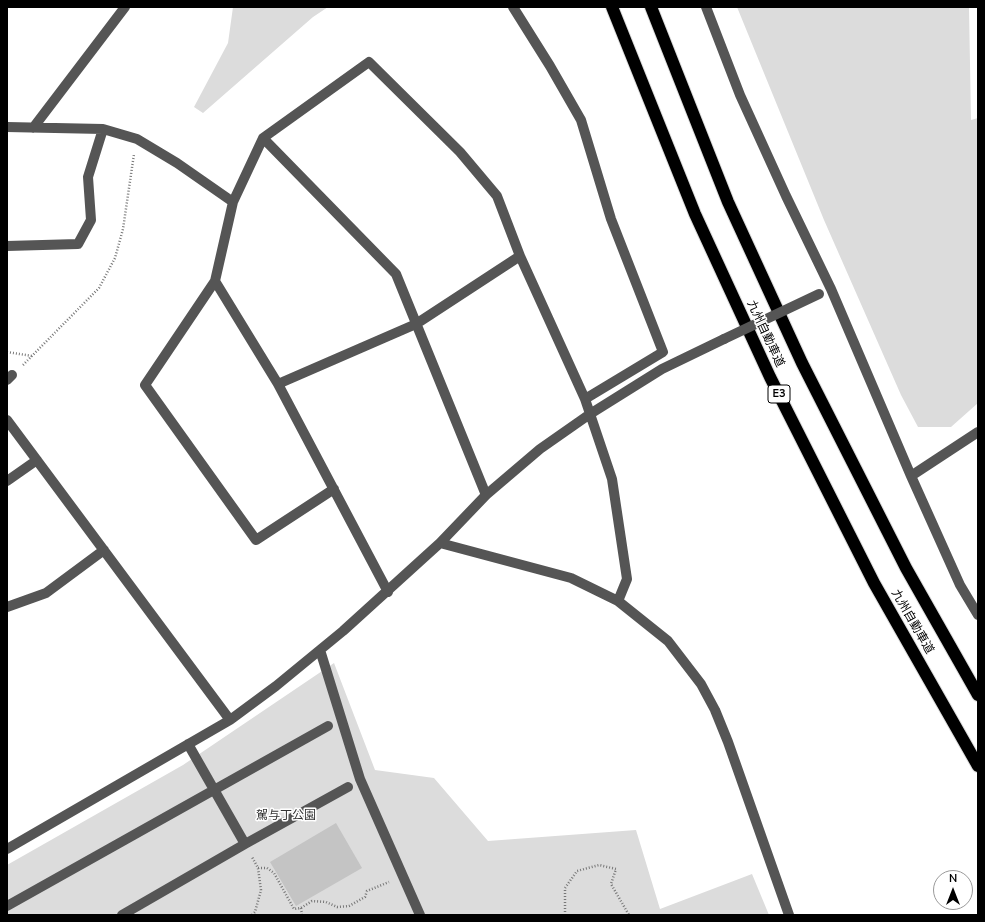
<!DOCTYPE html>
<html>
<head>
<meta charset="utf-8">
<style>
	body { margin:0 }
	#map { position:relative; width:985px; height:922px; overflow:hidden; background:#fff; font-family:"Nunito Sans",sans-serif }
	canvas { display:block }
	.frame { position:absolute; inset:0; border:8px solid #000; pointer-events:none }
	.north { position:absolute; left:933px; top:870px; width:40px; height:40px; box-sizing:border-box; background:#fff; border:1px solid #999; border-radius:50%; rotate:0deg; font-size:11px; font-weight:700; line-height:16px; text-align:center; color:#000 }
	.north::after { content:''; display:block; margin:auto; width:14px; height:18px; background:#000; clip-path:polygon(50% 0,100% 100%,50% 72%,0 100%) }
</style>
</head>
<body>
<div id="map">
<canvas width="985" height="922"></canvas>
<div class="frame"></div>
<div class="north">N</div>
</div>
<script>
const g = document.querySelector('canvas').getContext('2d');
g.lineJoin = 'round';
function paint(path, color) {
  g.fillStyle = color;
  g.fill(path, 'evenodd');
}
function toPath(rows) {
  const path = new Path2D();
  for (const r of rows) {
    path.moveTo(r[0], r[1]);
    for (let i = 2; i < r.length; i += 2) path.lineTo(r[i], r[i + 1]);
  }
  return path;
}
function trace(path, color, width, dash) {
  g.strokeStyle = color;
  g.lineWidth = width;
  g.lineCap = dash ? 'butt' : 'round';
  g.setLineDash(dash || []);
  g.stroke(path);
}
function label(font, color, halo, rows, align = 'center') {
  g.font = font + ' "Nunito Sans","Noto Sans JP",sans-serif';
  g.lineWidth = 3;
  g.setLineDash([]);
  g.textBaseline = 'middle';
  g.strokeStyle = halo;
  g.fillStyle = color;
  for (const [text, x, y, turn = 0] of rows) {
    g.save();
    g.translate(x, y);
    g.rotate((+turn || 0) * Math.PI / 180);
    g.textAlign = isNaN(turn) ? turn : align;
    if (halo) g.strokeText(text, 0, 0);
    g.fillText(text, 0, 0);
    g.restore();
  }
}
const green = toPath([
	[233,7,328,7,313,17,203,113,194,107,228,43],
	[737,7,969,7,971,120,978,118,978,403,951,427,918,427,901,395,824,220],
	[334,663,375,770,434,778,488,841,636,830,660,909,752,874,769,915,7,915,7,865,183,765]
]);
const building = toPath([
	[336,823,362,868,296,906,270,862]
]);
const path = toPath([
	[7,352,32,356],
	[23,365,99,288,115,258,123,229,134,154],
	[258,868,267,868,274,873,294,909,301,908,312,901,326,902,337,907,349,906,365,897,367,891,389,882],
	[301,908,302,915],
	[252,915,255,912,261,890,258,868,252,857],
	[565,915,565,888,577,871,599,865,616,869,611,884,629,915]
]);
const minor = toPath([
	[513,7,550,66,581,120,611,219,663,352,585,399],
	[706,7,740,95,786,196,831,289,911,476,960,585,978,615],
	[7,127,103,129,137,139,177,163,233,202],
	[33,128,125,7],
	[263,138,396,274,486,495],
	[7,246,78,244,91,220,88,177,103,129],
	[215,281,278,384,388,592],
	[7,380,12,375],
	[278,384,416,324,520,256],
	[7,420,230,720],
	[911,476,978,432],
	[7,481,37,460],
	[334,489,256,540,145,385,215,281,233,202,263,138,369,62,460,152,497,196,520,256,585,399,612,479,627,579,618,601],
	[440,543,571,578,618,601,668,641,701,684,715,710,728,742,789,915],
	[7,607,46,593,104,550],
	[320,650,360,779,420,915],
	[245,844,348,787],
	[7,849,230,720,276,686,343,631,440,543,486,495,540,449,590,414,662,369,724,339],
	[7,906,328,726],
	[122,915,245,844,188,744]
]);
const highway = toPath([
	[612,7,695,214,770,377,874,583,978,766],
	[651,7,728,202,802,363,906,568,978,695]
]);
const minorBridge = toPath([
	[724,339,819,294]
]);
const shields = [
	[779,394,22]
];
const shieldNames = [
	["E3",779,394]
];
const streetNames = [
	["九州自動車道",765,334,65],
	["九州自動車道",912,622,60]
];
const parkNames = [
	["駕与丁公園",286,816]
];
paint(green, '#dcdcdc');
paint(building, '#c4c4c4');
trace(highway, '#dbdbdb', 14);
trace(path, '#777', 2.5, [1, 2]);
trace(minor, '#555', 10);
trace(highway, '#000', 12);
trace(minorBridge, '#555', 10);
for (const [x, y, w] of shields) {
  const box = new Path2D();
  box.roundRect(x - w / 2, y - 9, w, 18, 3);
  g.fillStyle = '#fff';
  g.fill(box);
  trace(box, '#000', 1);
}
label('bold 11px', '#000', null, shieldNames);
label('12px', '#000', '#fff', streetNames);
label('12px', '#333', '#fff', parkNames);
</script>
</body>
</html>
